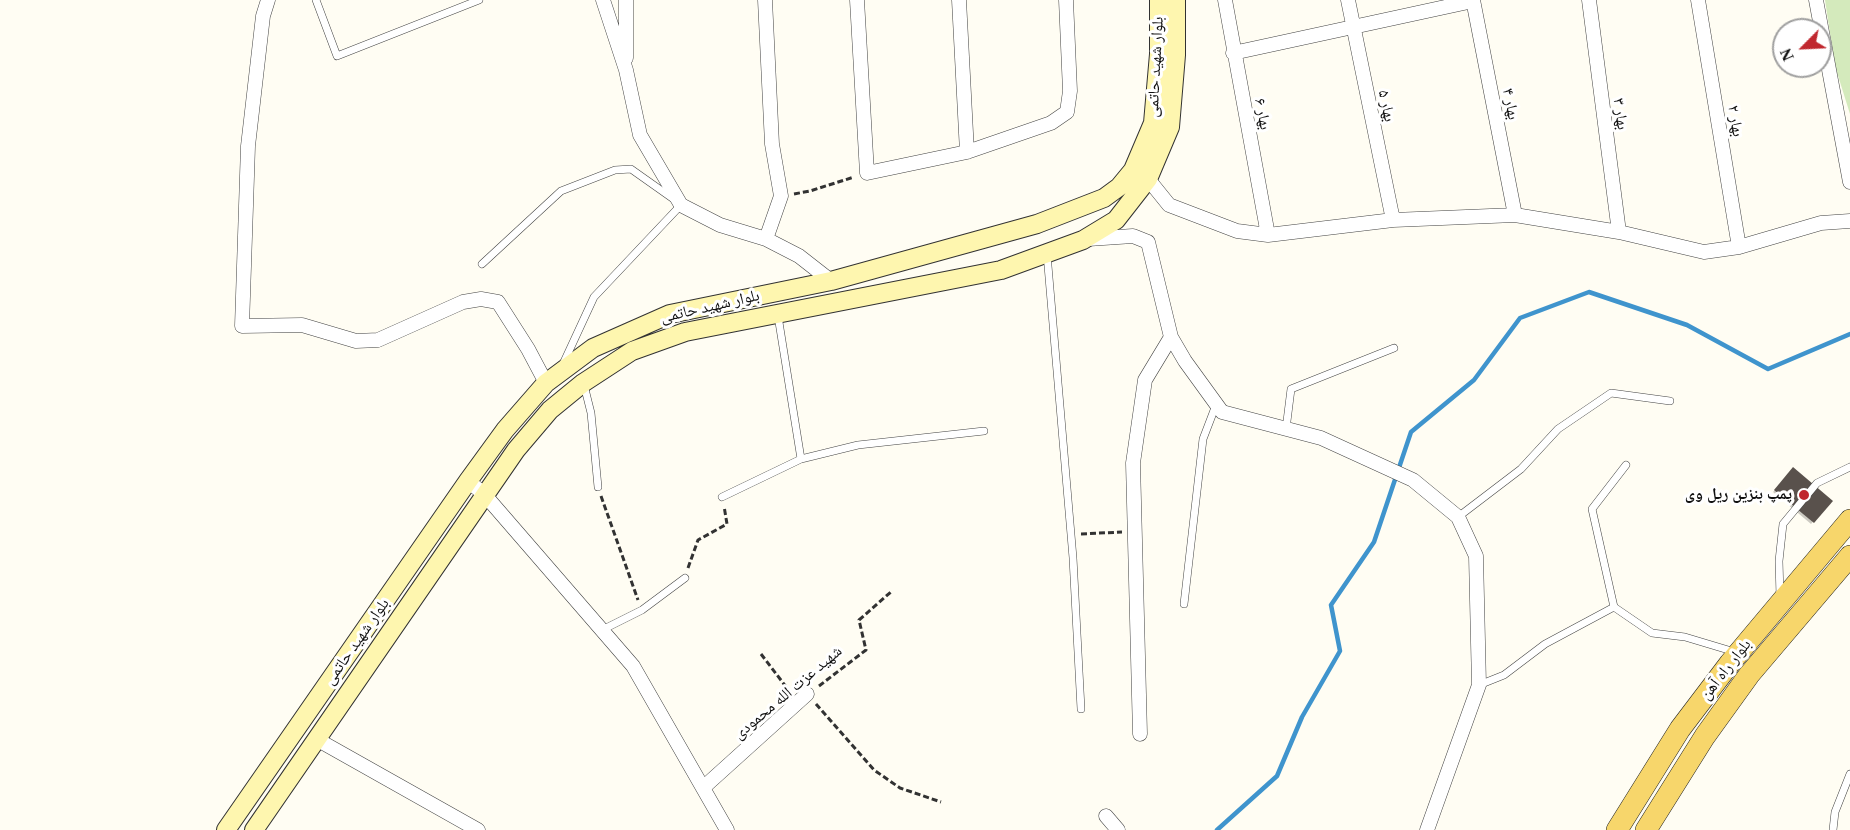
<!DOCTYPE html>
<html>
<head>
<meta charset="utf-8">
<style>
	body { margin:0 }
	#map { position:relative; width:1850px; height:830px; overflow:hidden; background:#fffdf3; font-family:"Times New Roman",serif }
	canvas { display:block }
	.north { position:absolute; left:1772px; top:18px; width:60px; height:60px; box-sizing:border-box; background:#fff; border:2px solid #9f9f9f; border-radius:50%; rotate:246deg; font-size:16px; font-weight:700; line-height:24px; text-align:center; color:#101010 }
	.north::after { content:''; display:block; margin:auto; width:21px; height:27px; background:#c0272e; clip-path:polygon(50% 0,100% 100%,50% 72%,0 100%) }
</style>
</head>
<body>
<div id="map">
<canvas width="1850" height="830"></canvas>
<div class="north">N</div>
</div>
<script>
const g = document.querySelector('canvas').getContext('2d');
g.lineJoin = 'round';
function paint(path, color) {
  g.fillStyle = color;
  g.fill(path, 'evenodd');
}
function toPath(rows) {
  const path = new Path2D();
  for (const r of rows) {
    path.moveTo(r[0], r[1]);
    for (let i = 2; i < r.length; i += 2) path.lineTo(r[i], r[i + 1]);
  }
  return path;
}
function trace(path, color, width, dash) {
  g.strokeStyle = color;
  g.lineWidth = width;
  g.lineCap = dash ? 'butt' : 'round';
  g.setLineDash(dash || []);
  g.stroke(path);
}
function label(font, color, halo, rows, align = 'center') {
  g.font = font + ' "Times New Roman","Noto Naskh Arabic",serif';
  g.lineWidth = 6;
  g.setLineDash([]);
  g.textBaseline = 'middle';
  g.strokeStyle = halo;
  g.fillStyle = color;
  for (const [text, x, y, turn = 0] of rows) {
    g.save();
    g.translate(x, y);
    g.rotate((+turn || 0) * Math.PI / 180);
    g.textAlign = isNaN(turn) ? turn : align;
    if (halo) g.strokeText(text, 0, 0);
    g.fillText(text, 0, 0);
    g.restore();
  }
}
const green = toPath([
	[1825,0,1850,0,1850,114,1835,66]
]);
const shadow = toPath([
	[1793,469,1831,501,1811,524,1773,492]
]);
const stream = toPath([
	[1217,830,1277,776,1302,717,1340,651,1331,605,1374,542,1411,432,1474,380,1520,318,1589,292,1687,325,1768,369,1850,334]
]);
const building = toPath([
	[1793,467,1833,501,1814,523,1774,490]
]);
const path = toPath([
	[794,194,810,191,854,177],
	[601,496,638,600],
	[1081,534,1122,532],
	[688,568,698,540,727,524,724,506],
	[761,654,790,692],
	[819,686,866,650,859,620,892,591],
	[816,704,874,770,900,788,941,802]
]);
const lane = toPath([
	[316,0,337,56,479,0],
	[1047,254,1073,558,1081,709],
	[482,264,561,191,615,170,631,169,672,198],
	[778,316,801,459],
	[563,364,594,297,681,205],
	[584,385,591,413,598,487],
	[1286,429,1291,389,1394,348],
	[722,497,801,459,858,445,984,431],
	[1458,517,1521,469,1558,429,1611,393,1670,401],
	[1780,596,1779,561,1783,524,1817,483,1850,467],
	[1184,604,1203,439,1216,405],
	[1614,607,1592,509,1626,465],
	[602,630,642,610,685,578],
	[1479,685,1504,675,1545,644,1614,607,1652,633,1685,637,1735,652],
	[1833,830,1835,812,1850,774]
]);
const street = toPath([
	[268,0,263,16,248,146,242,326,302,325,356,341,378,340,463,302,481,299,498,302,528,349,546,383],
	[603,0,626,70,640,135,681,205,720,225,766,239,799,256,831,281],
	[765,0,772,144,781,196,766,239],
	[857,0,867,173,967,152,1051,123,1067,112,1070,91,1066,0],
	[959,0,967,152],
	[1225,0,1268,235],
	[1348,0,1393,220],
	[1473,0,1515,215],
	[1589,0,1619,232],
	[1698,0,1739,247],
	[1816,0,1850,182],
	[1233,53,1473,1],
	[626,58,626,0],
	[1148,179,1169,205,1237,231,1268,235,1393,220,1515,215,1619,232,1704,252,1739,247,1821,223,1850,221],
	[1088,239,1133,236,1148,242,1171,337,1185,361,1222,412,1321,438,1413,480,1458,517,1476,556,1479,685,1427,830],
	[468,481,484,494,633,666,727,830],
	[1140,734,1133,463,1145,380,1171,337],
	[318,740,478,830],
	[704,787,807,694],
	[1106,816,1118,830]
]);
const secondary = toPath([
	[226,830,468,481,505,430,546,383,593,348,670,314,831,281,1037,224,1104,198,1119,187,1133,170,1153,123,1159,54,1159,0],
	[254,830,516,450,550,410,583,383,632,351,685,332,1001,270,1083,240,1116,220,1148,179,1170,127,1176,55,1176,0]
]);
const primary = toPath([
	[1617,830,1680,729,1730,663,1850,520],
	[1646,830,1705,736,1749,675,1850,556]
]);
const markers = [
	[1804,495,6,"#c0272e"]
];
const streetNames = [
	["بلوار شهید حاتمی",1156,67,-87],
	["بهار ۴",1510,104,79],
	["بهار ۵",1386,106,78],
	["بهار ۶",1262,114,79],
	["بهار ۳",1620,114,82],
	["بهار ۲",1735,121,81],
	["بلوار شهید حاتمی",710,307,-13],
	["بلوار شهید حاتمی",357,642,-55],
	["بلوار راه آهن",1726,670,-52],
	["شهید عزت الله محمودی",788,693,-40]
];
const poiNames = [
	["پمپ بنزین ریل وی",1792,495]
];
paint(green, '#d4eabc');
paint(shadow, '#0003');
trace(stream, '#3f94cd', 4.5);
paint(building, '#59514c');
trace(lane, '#434343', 8);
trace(street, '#434343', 15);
trace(secondary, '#323232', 20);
trace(primary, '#212121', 22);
trace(path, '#323232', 3, [6, 3]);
trace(lane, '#fff', 7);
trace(street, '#fff', 14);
trace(secondary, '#fef6af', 18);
trace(primary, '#f7d66b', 21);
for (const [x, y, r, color] of markers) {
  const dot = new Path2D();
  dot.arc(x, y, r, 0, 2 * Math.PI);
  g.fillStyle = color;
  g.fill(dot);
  trace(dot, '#fff', 2);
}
label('16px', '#101010', '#fff', streetNames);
label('bold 16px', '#101010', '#fff', poiNames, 'right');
</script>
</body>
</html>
